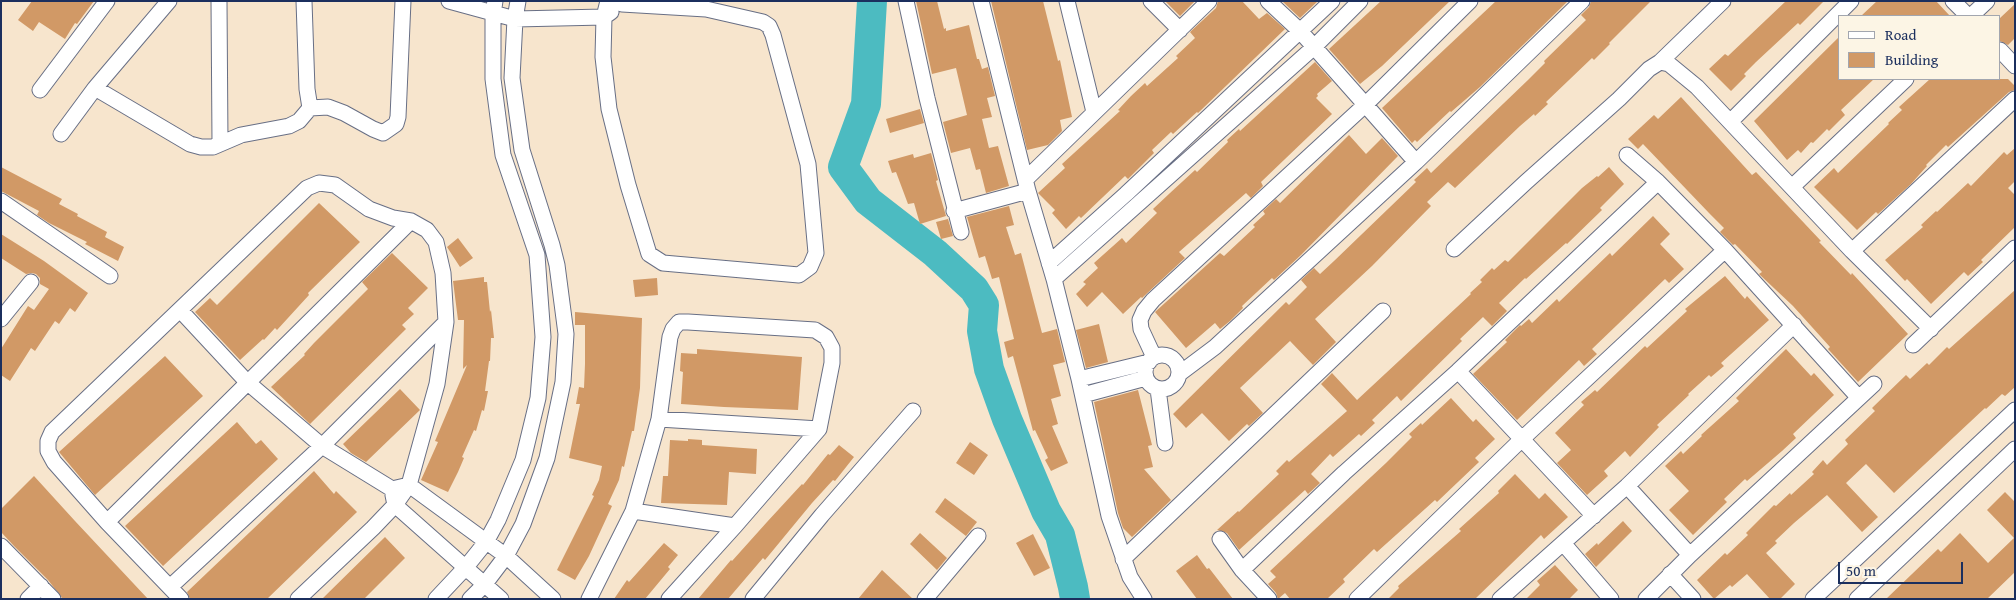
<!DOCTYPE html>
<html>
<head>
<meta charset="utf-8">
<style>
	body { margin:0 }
	#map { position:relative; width:2016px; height:600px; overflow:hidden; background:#f7e5cd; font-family:"Gentium Book Plus",serif }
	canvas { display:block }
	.frame { position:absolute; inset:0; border:2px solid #1b2f5e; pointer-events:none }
	.legend { position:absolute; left:1838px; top:15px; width:162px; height:65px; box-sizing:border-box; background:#fcf5e5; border:1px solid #a2a6af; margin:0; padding:6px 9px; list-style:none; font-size:15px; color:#1b2f5e }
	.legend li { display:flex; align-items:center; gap:10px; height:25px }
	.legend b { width:25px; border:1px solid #a2a6af }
	.scale { position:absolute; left:1838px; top:562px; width:125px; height:22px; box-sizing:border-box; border:2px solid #1b2f5e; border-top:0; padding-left:6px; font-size:15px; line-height:18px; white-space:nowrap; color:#1b2f5e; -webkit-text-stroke:4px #fcf5e5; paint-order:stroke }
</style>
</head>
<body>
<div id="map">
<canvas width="2016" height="600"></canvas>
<div class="frame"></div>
<ul class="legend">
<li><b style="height:6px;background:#fff"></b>Road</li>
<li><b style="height:14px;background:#d19966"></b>Building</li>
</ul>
<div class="scale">50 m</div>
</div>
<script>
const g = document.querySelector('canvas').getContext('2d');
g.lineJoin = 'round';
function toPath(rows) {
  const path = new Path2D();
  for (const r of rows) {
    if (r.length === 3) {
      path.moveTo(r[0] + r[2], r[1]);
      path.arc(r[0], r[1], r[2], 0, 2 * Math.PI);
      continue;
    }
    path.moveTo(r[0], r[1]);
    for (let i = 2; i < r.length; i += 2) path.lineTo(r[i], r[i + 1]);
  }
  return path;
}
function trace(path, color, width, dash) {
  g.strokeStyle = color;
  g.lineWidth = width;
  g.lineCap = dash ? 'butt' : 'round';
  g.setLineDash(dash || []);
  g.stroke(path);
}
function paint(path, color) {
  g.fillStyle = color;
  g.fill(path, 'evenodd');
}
const river = toPath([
	[872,1,866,104,843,167,868,201,935,253,974,289,984,305,982,331,989,369,1007,419,1046,511,1060,535,1073,587,1075,599]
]);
const building = toPath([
	[32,1,94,1,77,24,75,23,65,39,39,22,33,31,18,20],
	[916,1,937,1,944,29,946,28,946,31,969,25,977,59,979,59,982,69,988,67,995,96,987,98,992,117,982,119,989,148,998,146,1009,186,986,193,980,169,976,170,970,148,951,153,943,122,967,115,956,68,932,74],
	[991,1,1043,1,1058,61,1060,60,1072,117,1060,120,1062,131,1048,145,1027,150],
	[1165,1,1195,1,1180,16],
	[1218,1,1242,1,1259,19,1267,13,1285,29,1198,113,1197,112,1173,134,1171,132,1152,150,1154,153,1128,179,1125,176,1081,218,1079,216,1066,229,1052,213,1055,210,1038,193,1065,168,1062,164,1120,111,1118,110,1131,96,1145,83,1147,86,1178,58,1176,56,1195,38,1190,32,1216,8],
	[1282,1,1318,1,1300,18],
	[1381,1,1450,1,1382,66,1360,84,1329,49],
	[1496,1,1568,1,1480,87,1451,112,1450,111,1417,142,1415,140,1412,143,1382,108],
	[1591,1,1651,1,1609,43,1610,44,1594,60,1592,58,1546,102,1548,104,1535,116,1534,114,1520,126,1455,188,1448,182,1427,202,1431,206,1372,266,1315,319,1336,342,1313,365,1290,341,1240,388,1263,413,1249,426,1247,424,1229,441,1202,413,1186,428,1173,414,1286,302,1289,305,1307,287,1301,280,1314,268,1320,274,1334,261,1416,182,1414,180,1427,168,1431,173,1528,80,1545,63,1544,61,1586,20,1581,15,1589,7],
	[1786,1,1824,1,1800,25,1798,23,1756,62,1744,74,1746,76,1731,91,1709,69,1725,54,1728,56],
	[1877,1,1936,1,1950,16,1861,16],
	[2015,4,2015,38,2008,45,2000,41,2000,18],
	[1840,36,1840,79,1874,79,1841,110,1845,115,1829,131,1827,129,1813,143,1811,142,1801,153,1798,150,1787,160,1754,121],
	[1315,62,1332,81,1317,94,1318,96,1316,98,1332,114,1261,182,1263,186,1251,198,1246,193,1179,252,1185,258,1142,298,1141,297,1123,314,1102,292,1087,307,1076,294,1086,284,1083,282,1098,268,1094,263,1122,238,1126,243,1157,213,1153,209,1170,193,1195,170,1197,172,1228,142,1227,140,1239,129,1240,131],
	[1930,79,2008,79,2015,86,2015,90,2009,92,1948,147,1946,145,1926,165,1927,166,1911,184,1878,214,1876,212,1857,230,1814,187,1834,168,1838,173,1889,124,1888,123,1902,110,1899,107],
	[1681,97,1752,175,1756,172,1821,241,1819,242,1851,275,1852,273,1908,334,1858,382,1828,349,1830,347,1793,306,1759,274,1762,272,1735,244,1733,245,1720,232,1724,228,1709,213,1643,144,1638,149,1628,139,1654,115,1658,119],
	[920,109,924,123,890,133,886,119],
	[1349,135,1366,154,1382,138,1398,156,1301,255,1274,280,1272,278,1242,306,1243,308,1230,321,1220,329,1215,323,1186,348,1155,312,1220,253,1224,256,1255,227,1253,225,1265,214,1263,211,1276,199,1280,203],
	[2015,148,2015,181,2008,188,2015,195,2015,227,1981,260,1983,262,1968,276,1964,272,1931,304,1907,279,1905,281,1885,260,1923,227,1921,225,1936,211,1937,212,1968,183,1971,186,2004,152,2007,155],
	[931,153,938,180,936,181,946,216,920,224,914,203,908,204,896,172,892,173,888,161,913,154,914,158],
	[1,167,62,199,59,204,78,214,77,216,107,232,105,237,124,247,118,261,85,244,87,242,49,223,37,215,39,211,1,191],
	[1609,167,1624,184,1600,208,1602,210,1567,244,1566,243,1526,279,1525,278,1499,303,1507,311,1492,326,1483,317,1460,339,1462,341,1401,401,1397,396,1372,420,1375,423,1361,436,1359,434,1333,457,1330,454,1311,474,1320,483,1308,494,1305,490,1239,550,1227,533,1217,530,1238,511,1239,512,1279,474,1276,471,1287,460,1289,462,1347,411,1321,384,1332,373,1357,400,1471,294,1470,293,1482,282,1480,280,1492,268,1494,270,1505,260,1508,262,1582,188,1597,176,1598,177],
	[319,203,360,242,308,293,309,295,277,330,275,328,264,340,263,339,240,360,195,312,210,298,217,305],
	[1009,206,1014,225,1006,227,1015,255,1021,253,1042,333,1057,329,1065,362,1053,365,1061,396,1051,399,1058,424,1052,426,1068,463,1051,471,1045,460,1048,458,1035,430,1033,431,1013,356,1008,358,1004,342,1014,339,999,277,992,279,985,256,979,258,967,217],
	[1653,216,1670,234,1660,244,1684,269,1669,283,1665,279,1592,349,1597,354,1584,366,1579,360,1517,420,1473,374,1507,342,1505,340,1520,325,1521,326,1529,319,1532,323,1557,299,1559,302,1610,253,1612,256],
	[948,219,953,236,941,239,936,222],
	[1,234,44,261,88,293,75,312,70,308,59,324,55,321,35,351,31,348,10,381,1,375,1,349,28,306,34,310,49,289,40,284,40,278,36,274,32,273,26,274,1,258],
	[458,238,473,258,460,267,447,247],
	[392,253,428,288,408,308,414,314,402,325,406,329,310,424,271,387,305,355,304,354,314,343,368,289,362,282],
	[1725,276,1745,299,1747,296,1769,320,1721,363,1724,366,1711,377,1709,375,1688,394,1689,395,1657,425,1659,427,1630,457,1625,451,1604,471,1608,476,1587,495,1557,463,1571,450,1555,433,1584,405,1581,402,1595,390,1597,392,1645,346,1647,348,1687,311,1685,309],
	[484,277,484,282,487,282,490,312,491,310,494,338,491,338,490,361,489,361,485,391,488,391,484,411,482,410,476,431,474,430,462,457,464,458,458,472,448,492,421,480,438,442,435,441,467,365,463,369,464,320,458,320,453,281],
	[657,278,658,295,635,297,633,280],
	[2015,290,2015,387,2005,396,2002,394,1986,409,1985,408,1894,493,1866,464,1846,483,1878,517,1862,532,1827,495,1794,523,1775,541,1777,543,1766,553,1795,584,1780,599,1770,599,1747,574,1732,587,1730,585,1714,599,1697,580,1725,553,1727,555,1748,535,1746,533,1774,505,1776,506,1790,493,1791,495,1814,474,1812,472,1823,460,1827,465,1848,444,1845,440,1875,411,1872,408,1906,375,1910,379,1927,363,1929,365,1947,347,1949,349],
	[575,312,642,318,640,388,634,431,632,431,624,467,622,466,619,480,608,504,612,506,589,556,575,580,557,570,594,496,592,495,599,480,602,466,569,458,580,404,576,404,579,387,584,388,585,364,585,325,575,325],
	[1099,324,1108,362,1086,368,1076,330],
	[697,349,802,357,798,410,724,407,681,404,683,372,680,371,681,353,697,354],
	[1786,349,1811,376,1814,373,1834,395,1793,434,1796,438,1782,451,1747,481,1745,479,1724,499,1727,502,1693,535,1669,510,1689,491,1665,466,1681,451,1683,454,1702,436,1701,435,1739,401,1736,398],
	[165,356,203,396,95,495,59,452],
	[400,389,420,410,366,462,351,453,343,444],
	[1138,390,1152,445,1148,446,1153,467,1144,469,1171,500,1132,537,1123,528,1118,513,1094,402],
	[1451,398,1473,422,1476,419,1495,439,1475,458,1479,462,1437,502,1435,500,1377,552,1374,549,1343,579,1345,582,1327,599,1290,599,1285,593,1278,599,1276,593,1268,584,1276,577,1270,571,1386,463,1412,437,1409,434,1421,423,1422,425],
	[237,422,256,444,261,440,278,459,163,566,125,526],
	[688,439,702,440,702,445,757,449,756,474,729,472,727,505,661,503,663,476,668,476,670,440,688,441],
	[970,442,988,455,974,475,956,463],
	[839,445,854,457,835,481,833,480,812,503,765,560,763,558,728,599,698,599,731,560,732,561,767,522,802,484,803,485,828,454,830,455],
	[314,471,334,494,336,491,357,512,267,599,190,599,187,592],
	[1515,474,1539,499,1545,493,1568,517,1544,539,1541,535,1475,599,1388,599,1399,588,1398,586,1461,531,1459,529,1499,493,1498,491],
	[34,476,75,521,148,599,63,599,48,580,14,546,1,532,1,509],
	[2005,492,2015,502,2015,572,1987,599,1886,599,1938,549,1941,552,1960,533,1988,563,2014,538,1987,510],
	[945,498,977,522,966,536,935,512],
	[1623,521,1632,531,1596,567,1585,554,1597,543,1598,545],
	[920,533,947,558,937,570,910,544],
	[1033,534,1050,568,1034,576,1016,543],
	[385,537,405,558,364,599,322,599],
	[664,543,678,555,668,567,670,569,645,599,614,599,627,580,629,582],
	[1197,555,1207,569,1209,568,1233,599,1197,599,1176,571],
	[1555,565,1578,590,1569,599,1526,599,1540,585,1537,581],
	[882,570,913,599,858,599]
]);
const minor = toPath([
	[219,1,220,143],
	[304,1,307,89,310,108],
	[449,1,515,19,604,17,611,12],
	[608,1,604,17,603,57,609,109,628,185,649,254,663,263,799,275,810,267,816,253,808,164,773,35,769,26,763,22,706,9,622,4,614,1],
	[906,1,927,98,961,232],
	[981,1,1028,191,1054,279,1079,379,1109,516,1130,577,1144,599],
	[1067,1,1094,112],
	[1151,1,1180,30],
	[1268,1,1300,31,1416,162],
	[1953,1,1968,16],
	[1971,16,1987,1],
	[2000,50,2015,66],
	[1660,62,1723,1],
	[95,88,190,144,201,147,213,147,241,135,289,126,299,121,310,108,328,107,344,113,373,129,383,133,396,124,398,117,403,1],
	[40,90,107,1],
	[1730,122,1851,1],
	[61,134,95,88,169,1],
	[1627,155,1658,182,1725,250,1859,398],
	[1026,179,1209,1],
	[1793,186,1906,79],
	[1,201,110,276],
	[954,211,1028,191],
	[1454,249,1526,182,1619,99,1649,69,1660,62,1669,64,1697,87,1852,251,1931,329],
	[1852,251,2015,99],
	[1049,263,1126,194,1332,1],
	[1054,279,1313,48,1360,1],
	[180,310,247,382,322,446,392,489,409,485,506,556,553,599],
	[1,319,31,282],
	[1913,345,2015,248],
	[1162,372,17],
	[1154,357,1141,329,1140,320,1144,311,1153,300,1365,105,1470,1],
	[1458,371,1594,516],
	[1179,374,1215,347,1416,162,1582,1],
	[1079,379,1149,362],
	[1158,389,1165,443],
	[1083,395,1146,378],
	[659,419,819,429],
	[1627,486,1690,555],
	[393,495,395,505,501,599],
	[633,511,735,526],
	[107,522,411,221],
	[1220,539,1242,570,1269,599],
	[1563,543,1611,599],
	[1,546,53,599],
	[1123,559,1383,311],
	[1242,570,1344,473,1458,371,1658,182],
	[1670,574,1693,599],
	[170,587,322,446,446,322],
	[28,599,41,586],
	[181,599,107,522,54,462,48,451,48,441,52,432,307,188,319,183,335,185,369,209,393,218,411,221,427,230,436,242,443,273,446,322,437,384,409,485,395,505,373,528,298,599],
	[436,599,466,567,486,542,498,520,523,460,538,398,543,337,537,255,503,155,493,79,493,14,495,1],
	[470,599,484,585,506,556,523,524,547,458,563,382,566,334,557,265,552,245,522,150,512,78,515,19,518,1],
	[589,599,633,511,659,419,670,337,673,329,679,322,688,322,815,330,826,337,832,348,832,363,819,429,735,526,669,599],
	[753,599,822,515,913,411],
	[925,599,978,536],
	[1357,599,1522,439,1725,250],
	[1500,599,1627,486,1794,325],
	[1646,599,1690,555,1874,384],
	[1813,599,2015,410],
	[1857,599,2015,449]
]);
trace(river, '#4cbbc1', 30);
paint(building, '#d19966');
trace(minor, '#686f85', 17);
trace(minor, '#fff', 15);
</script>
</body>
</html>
